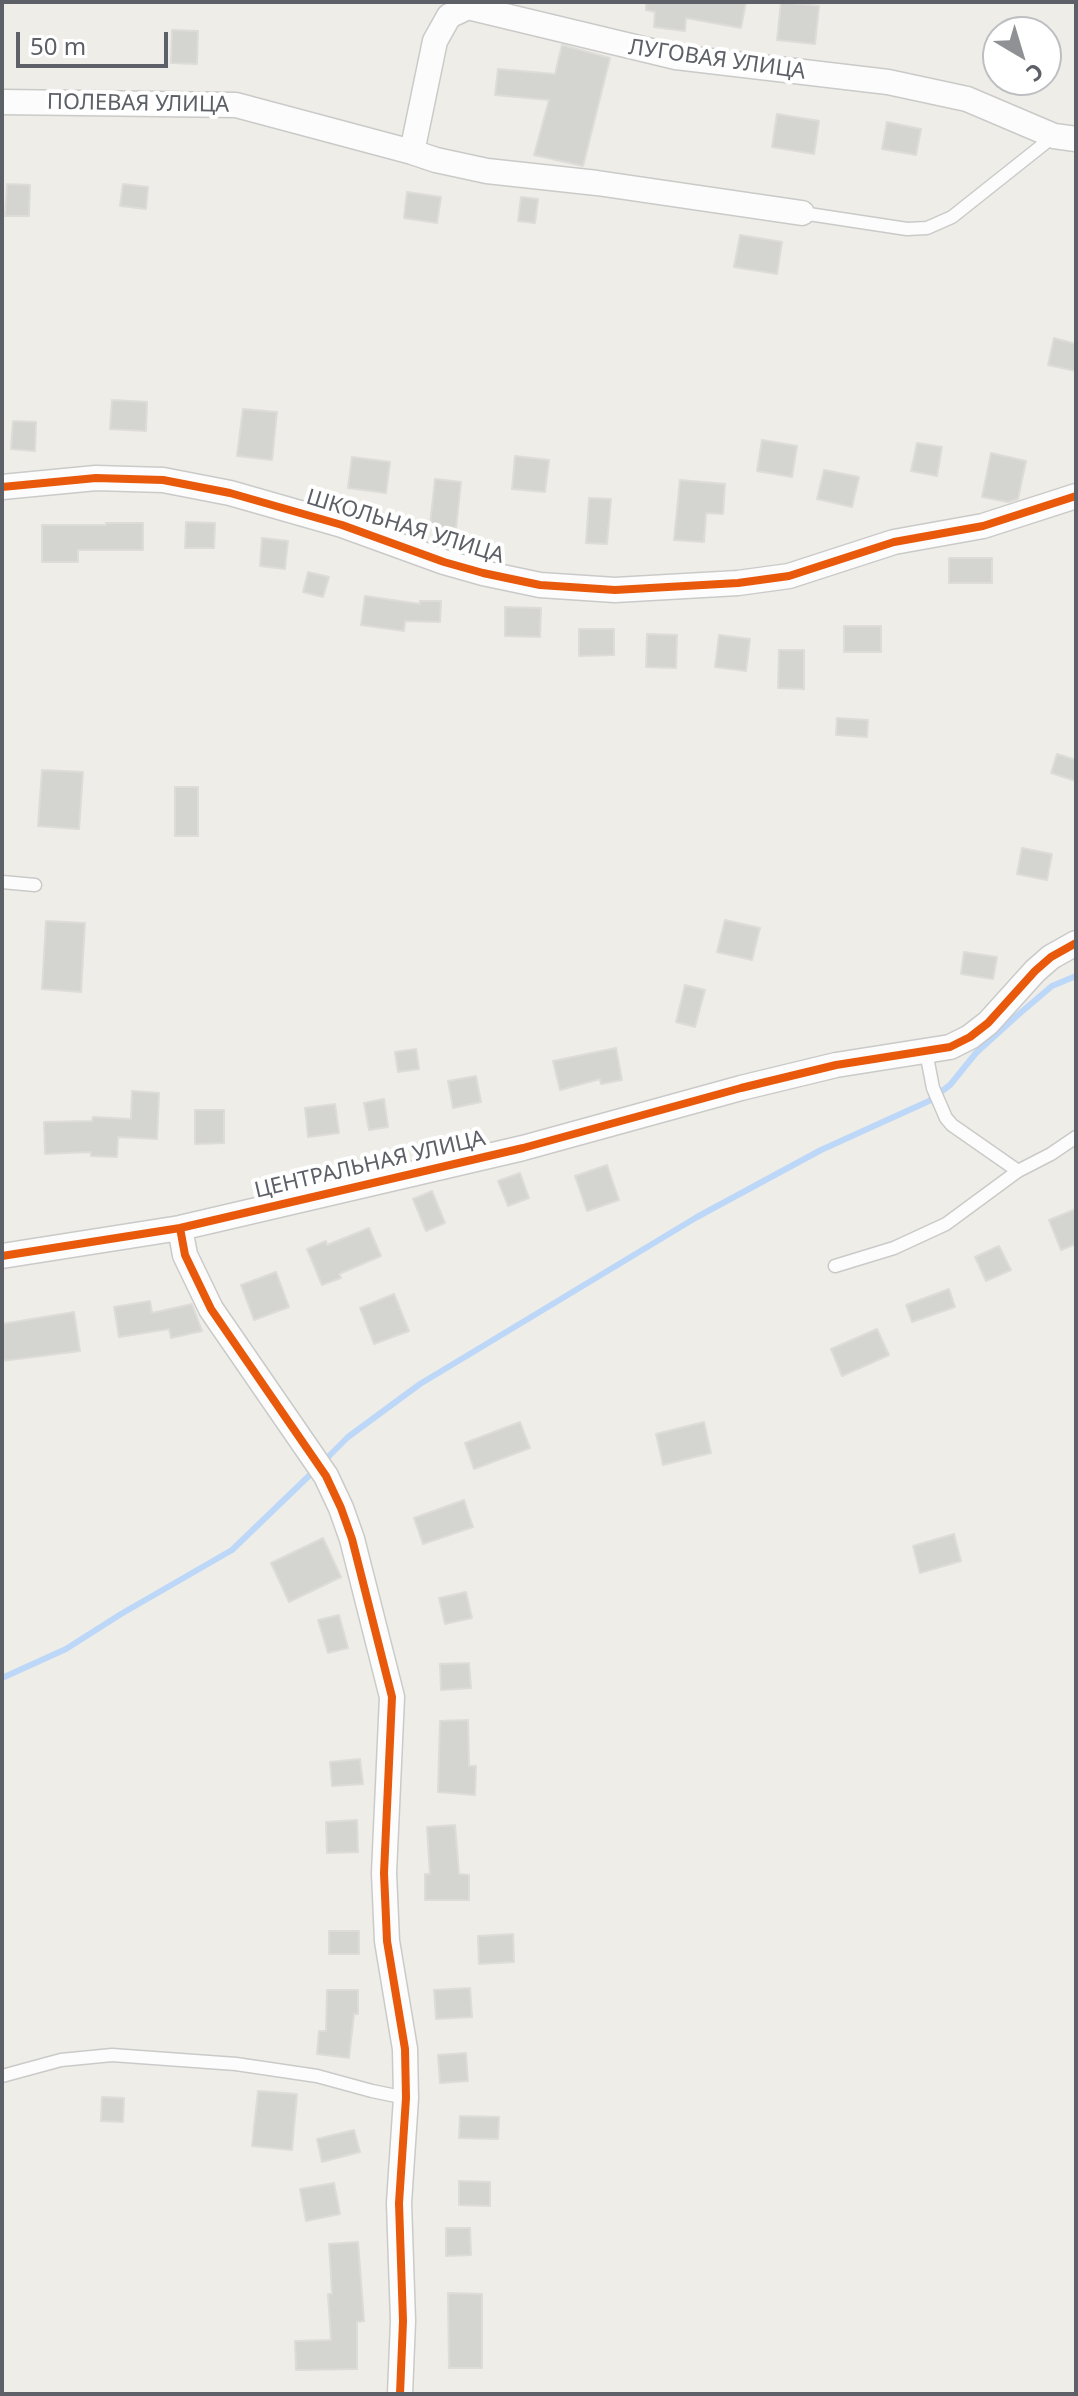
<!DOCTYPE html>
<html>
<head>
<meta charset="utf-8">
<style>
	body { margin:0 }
	#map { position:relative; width:1078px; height:2396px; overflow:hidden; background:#eeede8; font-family:"Noto Sans",sans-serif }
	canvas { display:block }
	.frame { position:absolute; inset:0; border:4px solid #5d6067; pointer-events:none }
	.north { position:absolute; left:982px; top:16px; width:80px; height:80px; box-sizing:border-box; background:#fff; border:2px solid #bebfc2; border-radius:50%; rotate:142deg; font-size:22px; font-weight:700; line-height:32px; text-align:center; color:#5d6067 }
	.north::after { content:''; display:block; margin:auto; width:28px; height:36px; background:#909194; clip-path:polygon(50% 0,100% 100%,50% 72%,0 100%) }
	.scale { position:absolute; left:16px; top:32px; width:152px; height:36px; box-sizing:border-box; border:4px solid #5d6067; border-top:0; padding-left:10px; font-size:24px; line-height:28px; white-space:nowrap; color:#5d6067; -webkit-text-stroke:6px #fff; paint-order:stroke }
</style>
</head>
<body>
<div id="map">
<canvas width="1078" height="2396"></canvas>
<div class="frame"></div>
<div class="north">С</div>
<div class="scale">50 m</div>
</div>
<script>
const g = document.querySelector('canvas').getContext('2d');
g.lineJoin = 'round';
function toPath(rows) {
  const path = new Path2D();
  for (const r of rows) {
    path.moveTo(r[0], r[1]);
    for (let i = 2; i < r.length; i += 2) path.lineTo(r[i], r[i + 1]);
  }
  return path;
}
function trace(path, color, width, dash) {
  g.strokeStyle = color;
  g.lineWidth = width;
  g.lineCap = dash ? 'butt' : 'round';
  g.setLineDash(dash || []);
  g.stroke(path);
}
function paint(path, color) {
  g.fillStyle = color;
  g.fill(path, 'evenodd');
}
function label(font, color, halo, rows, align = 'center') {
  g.font = font + ' "Noto Sans",sans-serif';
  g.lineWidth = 8;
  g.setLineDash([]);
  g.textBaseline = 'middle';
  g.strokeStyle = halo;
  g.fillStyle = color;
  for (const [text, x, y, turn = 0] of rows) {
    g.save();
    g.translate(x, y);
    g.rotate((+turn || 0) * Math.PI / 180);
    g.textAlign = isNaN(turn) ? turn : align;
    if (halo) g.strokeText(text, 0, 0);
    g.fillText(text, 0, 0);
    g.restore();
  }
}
const stream = toPath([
	[322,1463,348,1437,420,1384,697,1217,821,1150,929,1101,950,1085,976,1053,1019,1014,1052,986,1076,976],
	[2,1678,66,1649,121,1614,232,1550,314,1471]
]);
const building = toPath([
	[646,2,746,2,741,28,686,18,685,31,654,27,655,12,646,10,646,2],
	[781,2,819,6,815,44,777,40,781,2],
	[172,30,198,31,197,64,171,63,172,30],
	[562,45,610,58,583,166,534,155,549,100,495,95,498,69,555,74,562,45],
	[777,114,819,121,814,154,772,147,777,114],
	[887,122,921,129,916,155,882,149,887,122],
	[7,184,30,185,29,216,5,216,7,184],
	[123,184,148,187,146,209,120,206,123,184],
	[407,192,441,197,437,223,404,218,407,192],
	[521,197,538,199,535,223,518,221,521,197],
	[740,235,782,242,777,274,734,267,740,235],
	[1054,338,1076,344,1076,371,1048,365,1054,338],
	[112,400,147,402,146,431,110,429,112,400],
	[243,409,277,412,272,460,237,456,243,409],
	[13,421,36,422,35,451,11,449,13,421],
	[762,440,797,446,792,477,757,471,762,440],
	[917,443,942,447,937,476,911,471,917,443],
	[991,453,1026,461,1018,499,1008,502,982,497,991,453],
	[515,456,549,460,545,492,512,489,515,456],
	[352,457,390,462,386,493,348,488,352,457],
	[824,470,859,477,852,507,817,499,824,470],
	[435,479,461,482,456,528,430,525,435,479],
	[680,480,725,484,723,514,706,513,704,542,674,540,680,480],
	[589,498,611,499,607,544,586,543,589,498],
	[186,522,215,523,214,548,185,548,186,522],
	[106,523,143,523,143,550,78,550,78,562,42,562,42,525,106,525,106,523],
	[262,538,288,541,285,569,260,566,262,538],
	[949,558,992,558,992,583,949,583,949,558],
	[308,572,329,577,323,597,303,592,308,572],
	[365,596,420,604,420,601,441,601,440,622,405,621,404,631,361,625,365,596],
	[505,607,541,608,540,637,505,636,505,607],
	[844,626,881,626,881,652,844,652,844,626],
	[579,629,614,629,614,655,579,656,579,629],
	[647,634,677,635,676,668,646,667,647,634],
	[719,635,750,639,746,671,715,667,719,635],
	[779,650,804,650,804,689,778,688,779,650],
	[837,718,868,720,867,737,836,735,837,718],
	[1057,754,1076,760,1076,781,1051,773,1057,754],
	[42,770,83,772,79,829,38,826,42,770],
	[175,787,198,787,198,836,175,836,175,787],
	[1022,848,1052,854,1047,880,1017,874,1022,848],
	[725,920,760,928,752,960,717,952,725,920],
	[46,921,85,923,81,992,42,989,46,921],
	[964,952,997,957,993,979,961,974,964,952],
	[685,985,705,990,695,1027,676,1022,685,985],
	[616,1048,622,1080,601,1084,600,1079,560,1090,553,1061,616,1048],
	[416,1049,419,1069,398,1072,395,1052,416,1049],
	[476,1076,481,1102,453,1108,448,1081,476,1076],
	[132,1091,159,1093,157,1139,118,1137,117,1157,91,1156,91,1152,45,1154,44,1122,92,1121,93,1117,131,1119,132,1091],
	[384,1099,388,1127,369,1130,364,1103,384,1099],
	[335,1104,339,1133,308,1137,305,1108,335,1104],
	[195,1110,224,1110,224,1143,195,1144,195,1110],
	[607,1165,619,1200,587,1211,575,1176,607,1165],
	[520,1173,529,1198,508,1206,498,1181,520,1173],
	[432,1191,445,1223,426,1231,413,1199,432,1191],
	[1076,1209,1076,1244,1061,1250,1049,1220,1076,1209],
	[369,1228,381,1256,339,1274,341,1278,322,1285,307,1249,326,1241,327,1245,369,1228],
	[999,1246,1011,1270,986,1281,975,1257,999,1246],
	[276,1272,289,1307,254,1320,241,1285,276,1272],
	[949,1289,955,1307,912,1322,906,1305,949,1289],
	[394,1294,409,1331,374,1344,360,1308,394,1294],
	[150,1301,152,1313,192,1304,202,1331,171,1338,169,1329,119,1337,114,1307,150,1301],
	[74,1312,80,1351,2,1361,2,1324,74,1312],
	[877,1329,889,1355,842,1376,831,1349,877,1329],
	[520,1422,530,1448,474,1469,465,1443,520,1422],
	[704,1422,711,1453,663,1465,656,1434,704,1422],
	[464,1500,473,1527,423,1544,414,1518,464,1500],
	[954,1534,961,1561,920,1573,913,1546,954,1534],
	[323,1538,341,1577,289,1602,271,1563,323,1538],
	[466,1592,472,1618,445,1624,439,1598,466,1592],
	[339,1615,348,1648,328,1653,318,1620,339,1615],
	[469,1663,471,1688,441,1690,440,1664,469,1663],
	[468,1720,469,1766,476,1766,475,1795,438,1792,440,1721,468,1720],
	[360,1759,363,1784,332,1786,330,1762,360,1759],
	[357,1820,358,1852,327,1853,326,1822,357,1820],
	[455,1825,459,1874,469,1875,469,1900,425,1900,425,1874,430,1874,427,1827,455,1825],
	[329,1931,359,1931,359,1954,329,1954,329,1931],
	[513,1934,514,1962,479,1964,478,1936,513,1934],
	[470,1988,472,2017,436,2019,434,1990,470,1988],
	[327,1990,358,1990,358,2014,354,2014,349,2058,317,2054,319,2031,326,2031,327,1990],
	[466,2053,468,2081,440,2083,438,2055,466,2053],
	[258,2091,297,2094,292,2150,252,2146,258,2091],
	[102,2097,124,2098,123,2122,101,2121,102,2097],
	[460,2116,499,2117,498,2139,459,2138,460,2116],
	[354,2130,360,2152,322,2162,317,2139,354,2130],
	[459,2181,490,2182,490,2206,459,2205,459,2181],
	[334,2183,340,2214,306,2221,300,2189,334,2183],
	[446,2228,470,2228,471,2255,446,2256,446,2228],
	[358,2242,364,2321,357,2322,357,2369,296,2370,295,2341,331,2340,328,2294,332,2294,329,2244,358,2242],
	[448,2293,482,2294,482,2368,449,2368,448,2293]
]);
const service = toPath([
	[802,213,907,229,927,228,952,217,1054,136],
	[2,882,35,885],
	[926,1052,933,1088,946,1118,952,1125,1018,1171],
	[835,1266,894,1248,946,1224,1018,1171,1051,1154,1076,1137],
	[2,2076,61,2060,112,2055,236,2064,317,2076,372,2091,406,2098]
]);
const minor = toPath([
	[2,102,236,105,412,152,436,160,487,171,597,183,802,213],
	[412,152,435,41,449,16,468,7,676,57,888,82,967,99,1054,136,1076,139],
	[2,487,96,478,163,480,230,493,342,525,444,562,483,573,540,585,615,590,738,583,789,576,894,542,983,526,1076,496],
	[180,1228,185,1255,211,1309,326,1476,341,1508,352,1539,392,1697,384,1873,387,1941,405,2049,406,2098,399,2203,403,2321,400,2394],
	[2,1256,180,1228,523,1148,741,1088,836,1065,950,1047,970,1037,988,1023,1035,971,1051,957,1076,943]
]);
const cycleway = toPath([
	[2,487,96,478,163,480,230,493,342,525,444,562,483,573,540,585,615,590,738,583,789,576,894,542,983,526,1076,496],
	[180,1228,185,1255,211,1309,326,1476,341,1508,352,1539,392,1697,384,1873,387,1941,405,2049,406,2098,399,2203,403,2321,400,2394],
	[2,1256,180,1228,523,1148,741,1088,836,1065,950,1047,970,1037,988,1023,1035,971,1051,957,1076,943]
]);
const streetNames = [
	["ЛУГОВАЯ УЛИЦА",717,60,8],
	["ПОЛЕВАЯ УЛИЦА",138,104,1],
	["ШКОЛЬНАЯ УЛИЦА",405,527,17],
	["ЦЕНТРАЛЬНАЯ УЛИЦА",370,1165,-13]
];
trace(stream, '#bcd7f8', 6);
paint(building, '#d4d4d1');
trace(building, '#dddcd8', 2);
trace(service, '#cacac9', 15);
trace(minor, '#cacac9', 27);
trace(service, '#fcfcfc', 12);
trace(minor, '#fcfcfc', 24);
trace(cycleway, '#e8590c', 8);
label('22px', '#5d6067', '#fff', streetNames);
</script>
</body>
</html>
